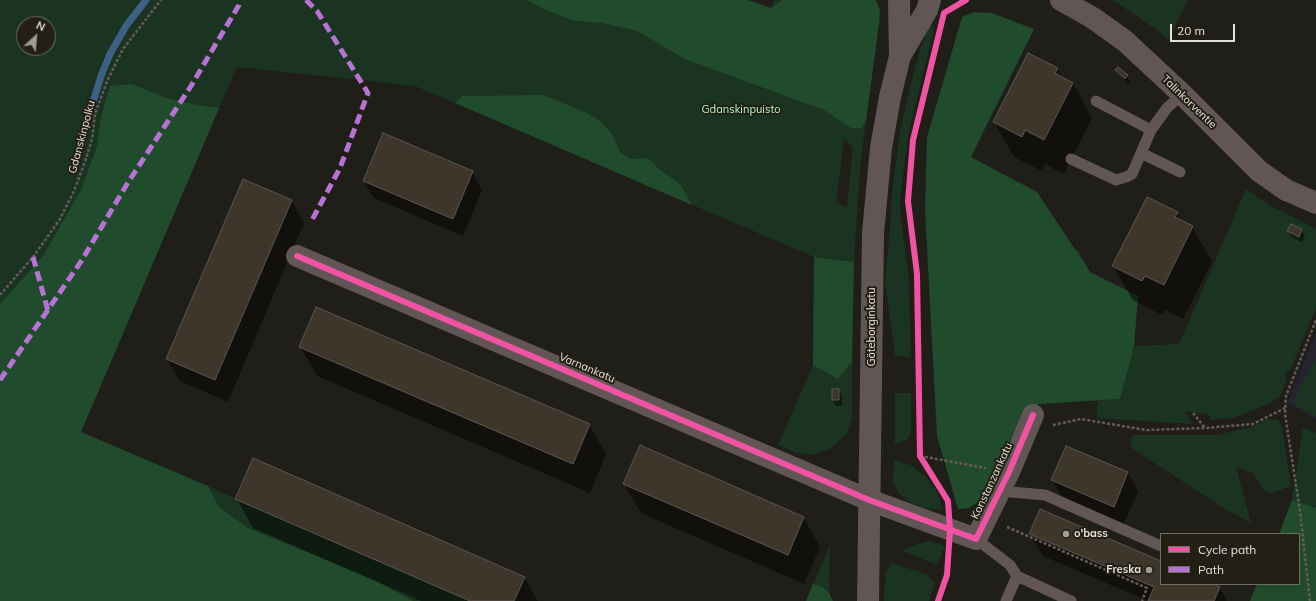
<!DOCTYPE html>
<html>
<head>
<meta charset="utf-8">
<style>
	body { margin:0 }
	#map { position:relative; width:1316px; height:601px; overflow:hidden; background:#201e18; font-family:Mulish,sans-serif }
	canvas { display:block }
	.legend { position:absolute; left:1160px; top:533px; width:140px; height:52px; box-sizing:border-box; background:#231f14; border:1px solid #706d63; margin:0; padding:5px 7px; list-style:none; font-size:12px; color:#e4e1da }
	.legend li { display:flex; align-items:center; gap:8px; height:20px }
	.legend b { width:20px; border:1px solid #706d63 }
	.north { position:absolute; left:16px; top:16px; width:40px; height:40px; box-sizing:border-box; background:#231f14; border:1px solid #706d63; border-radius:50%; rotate:26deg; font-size:11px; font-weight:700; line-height:16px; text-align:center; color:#e4e1da }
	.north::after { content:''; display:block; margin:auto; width:14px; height:18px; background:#9f9d96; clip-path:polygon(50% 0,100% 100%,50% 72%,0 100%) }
	.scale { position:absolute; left:1170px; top:24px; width:65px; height:18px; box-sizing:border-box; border:2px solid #e4e1da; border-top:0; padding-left:5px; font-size:12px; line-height:14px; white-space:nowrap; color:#e4e1da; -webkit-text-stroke:3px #231f14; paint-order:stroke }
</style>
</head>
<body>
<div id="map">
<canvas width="1316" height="601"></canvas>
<ul class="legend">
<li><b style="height:5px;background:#f153a3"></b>Cycle path</li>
<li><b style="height:5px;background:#b673d3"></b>Path</li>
</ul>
<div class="north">N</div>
<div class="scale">20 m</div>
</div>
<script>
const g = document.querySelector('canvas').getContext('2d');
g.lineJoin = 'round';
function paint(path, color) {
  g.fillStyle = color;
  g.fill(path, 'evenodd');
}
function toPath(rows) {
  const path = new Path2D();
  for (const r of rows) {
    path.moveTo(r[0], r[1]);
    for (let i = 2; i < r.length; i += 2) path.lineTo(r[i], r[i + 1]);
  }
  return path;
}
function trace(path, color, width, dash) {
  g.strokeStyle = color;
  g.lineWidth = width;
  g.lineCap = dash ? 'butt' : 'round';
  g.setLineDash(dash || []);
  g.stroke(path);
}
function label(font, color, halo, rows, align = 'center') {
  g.font = font + ' Mulish,sans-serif';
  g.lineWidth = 4;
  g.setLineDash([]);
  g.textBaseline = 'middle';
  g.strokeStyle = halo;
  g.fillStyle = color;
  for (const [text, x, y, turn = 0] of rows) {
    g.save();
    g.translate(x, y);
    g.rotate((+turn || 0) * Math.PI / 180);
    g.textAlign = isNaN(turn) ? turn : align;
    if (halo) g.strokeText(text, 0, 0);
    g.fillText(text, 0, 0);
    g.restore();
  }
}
const education = toPath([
	[1316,332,1316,419,1287,403]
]);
const green = toPath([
	[0,0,748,0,771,8,774,0,869,0,862,128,866,121,860,168,854,262,834,260,838,379,850,364,852,364,852,418,847,433,830,449,813,455,796,453,778,445,813,365,814,257,415,86,237,67,81,432,476,601,0,601],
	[24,24,48,24,48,48,24,48],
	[844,139,853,147,847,207,836,202],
	[1113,0,1188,0,1168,40,1160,32],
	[931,25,934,30,908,136,900,200,901,218,909,279,911,357,895,356,885,282,890,228,891,200,900,132,910,87,920,50,929,26],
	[1246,189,1271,206,1316,229,1316,308,1290,371,1287,370,1285,374,1287,379,1280,396,1269,404,1234,418,1210,420,1210,415,1185,411,1193,424,1096,418,1098,401,1120,399,925,210,1007,221,1079,251,1090,272,1138,296,1134,346,1179,344],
	[1316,358,1316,417,1292,403],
	[895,393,911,393,911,433,907,440,895,444],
	[1267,419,1278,420,1282,427,1291,486,1271,493,1268,492,1264,490,1253,473,1236,467,1251,523,1225,509,1130,447,1132,435,1216,435,1252,427],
	[1303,427,1316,433,1316,508,1292,500],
	[894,460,911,465,926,477,937,492,943,510,923,508,908,501,899,493,893,482],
	[929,541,945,546,937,565,902,551,914,545],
	[830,545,829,601,806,601],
	[891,563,927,574,935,583,929,601,884,601,885,575]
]);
const forest = toPath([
	[527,0,748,0,771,8,782,0,876,0,880,10,879,24,866,121,862,128,851,128,824,110,685,59,637,31,603,23,575,21,546,10],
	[974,12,992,13,1034,29,971,157,1037,192,1090,272,1138,296,1134,346,1120,399,1039,404,1023,411,986,495,977,503,969,508,958,509,937,436,925,210,927,137,962,17],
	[132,84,163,97,192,104,219,108,81,432,208,486,219,507,248,528,373,579,413,601,0,601,0,304,43,256,81,190,97,146,101,117,110,86],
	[543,95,587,113,600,121,612,134,620,152,632,159,648,158,658,168,680,184,692,205,455,103,462,96],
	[814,257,854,262,852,364,850,364,838,379,813,365],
	[1292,500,1316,508,1316,601,1250,601,1257,584,1299,584,1299,534,1279,534],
	[813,584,821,586,829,593,833,601,806,601]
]);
const shadow = toPath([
	[1057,68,1063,78,1073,83,1092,118,1064,174,1045,164,1042,171,1014,157,994,122],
	[1116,71,1127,76,1130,82,1128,84],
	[472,172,482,190,463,236,374,198,364,181],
	[292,201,304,223,228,402,180,381,167,359],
	[1177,213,1182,222,1192,227,1212,261,1183,319,1165,310,1162,315,1133,300,1113,266],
	[1301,230,1305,236,1302,242,1292,237,1288,231],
	[300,346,589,425,606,454,590,493,317,376],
	[839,390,842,396,842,406,836,406,833,400],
	[1066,447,1128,473,1138,491,1124,524,1063,498,1052,480],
	[624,484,804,518,820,547,804,584,641,513],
	[237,499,524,577,538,601,421,601,253,528],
	[1030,534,1161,562,1161,584,1211,584,1220,588,1227,601,1148,601,1043,556]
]);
const stream = toPath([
	[86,125,101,76,110,54,126,26,146,0]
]);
const building = toPath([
	[1028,53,1058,68,1055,73,1073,83,1044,140,1025,130,1022,137,993,122,1028,53],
	[1118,67,1128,75,1125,79,1115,70,1118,67],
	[383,133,473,171,453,219,363,181,383,133],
	[243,179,292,200,215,380,166,359,243,179],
	[1147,197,1178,212,1175,217,1193,226,1164,285,1145,276,1142,281,1112,266,1147,197],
	[1291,224,1302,229,1299,237,1287,231,1291,224],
	[316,307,590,424,573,464,299,347,316,307],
	[832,389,839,389,839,400,832,400,832,389],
	[640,445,804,517,788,555,623,484,640,445],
	[1066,446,1128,472,1114,507,1051,480,1066,446],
	[253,458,525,577,514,601,470,601,235,499,253,458],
	[1040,509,1161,561,1161,584,1214,584,1220,587,1214,601,1148,601,1154,587,1029,534,1040,509]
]);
const path = toPath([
	[0,295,33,257,60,219,74,191,86,159,92,139,95,114,107,81,123,49,161,0],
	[1193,413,1205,428],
	[1053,425,1081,419,1146,430,1205,428,1253,424,1285,408],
	[920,456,986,468],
	[1007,527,1147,588,1142,601],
	[1310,601,1300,511,1285,414,1286,396,1316,320]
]);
const service = toPath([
	[1096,101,1151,130],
	[1141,153,1180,172],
	[1071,159,1116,180,1126,177,1132,174,1151,130,1167,108,1182,94],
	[1000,491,1045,495,1161,546],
	[976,539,1010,565,1017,576,1006,601],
	[1017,576,1071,601]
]);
const minor = toPath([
	[1061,0,1093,18,1125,41,1182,94,1259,171,1286,190,1316,203],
	[297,256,869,500,976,539,1009,472,1033,415]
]);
const tertiary = toPath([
	[900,56,927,10,930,0],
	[868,601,873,233,881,148,890,97,900,56,899,0]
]);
const quiet = toPath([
	[306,0,317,11,368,93,340,168,312,220],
	[33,257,48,311],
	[0,380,82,260,127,184,191,86,239,5,240,0]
]);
const cycleway = toPath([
	[297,256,869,500,976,539,1009,472,1033,415],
	[938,601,947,575,950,530,948,501,920,456,917,274,908,201,913,140,944,13,966,0]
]);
const markers = [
	[1066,534,4,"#9f9d96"],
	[1149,570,4,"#9f9d96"]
];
const streetNames = [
	["Talinkorventie",1189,102,44],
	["Gdanskinpolku",82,137,-75],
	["Göteborginkatu",872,327,-90],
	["Varnankatu",587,368,23],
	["Konstanzankatu",992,481,-65]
];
const parkNames = [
	["Gdanskinpuisto",741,110]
];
const poiNames = [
	["o'bass",1074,534],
	["Freska",1141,570,"right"]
];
paint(education, '#26222f');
paint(green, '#1b3321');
paint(forest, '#204b2d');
paint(shadow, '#0007');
trace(stream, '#3d6084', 7);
paint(building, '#3e352b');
trace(building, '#5a5752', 1);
trace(path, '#655b5a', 2.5, [3, 2]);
trace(service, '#615555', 11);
trace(minor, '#615555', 22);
trace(tertiary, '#615555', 22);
trace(quiet, '#b673d3', 5, [10, 5]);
trace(cycleway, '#f153a3', 6);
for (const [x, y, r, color] of markers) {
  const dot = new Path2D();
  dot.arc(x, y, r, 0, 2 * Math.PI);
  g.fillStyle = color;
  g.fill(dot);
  trace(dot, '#231f14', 1.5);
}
label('11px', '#e4e1da', '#231f14', streetNames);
label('11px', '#abf8bf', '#231f14', parkNames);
label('bold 11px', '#e4e1da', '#231f14', poiNames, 'left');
</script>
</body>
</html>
